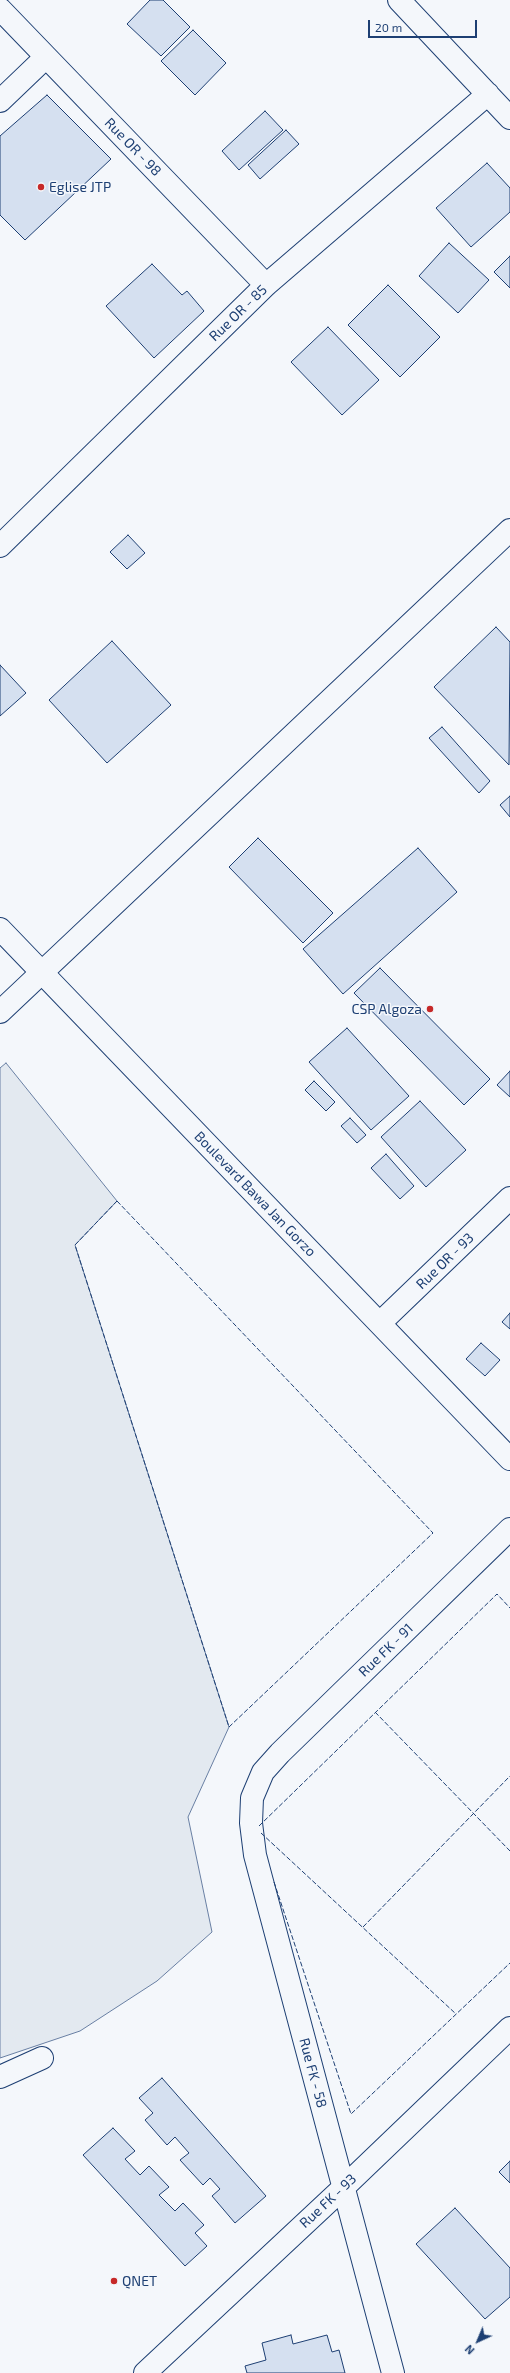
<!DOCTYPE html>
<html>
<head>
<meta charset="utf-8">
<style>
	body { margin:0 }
	#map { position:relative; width:510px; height:2373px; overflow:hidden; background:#f4f7fb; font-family:"Exo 2",sans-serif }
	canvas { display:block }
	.north { position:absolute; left:458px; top:2321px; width:40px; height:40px; -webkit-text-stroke:3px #f4f7fb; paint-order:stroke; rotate:224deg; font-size:11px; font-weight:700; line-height:16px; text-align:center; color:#1d3f73 }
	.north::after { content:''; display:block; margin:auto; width:14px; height:18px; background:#1d3f73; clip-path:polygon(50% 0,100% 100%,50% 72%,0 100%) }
	.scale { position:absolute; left:368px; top:20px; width:109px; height:18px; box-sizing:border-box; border:2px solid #1d3f73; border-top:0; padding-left:5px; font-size:12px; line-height:14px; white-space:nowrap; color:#1d3f73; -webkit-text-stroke:3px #f4f7fb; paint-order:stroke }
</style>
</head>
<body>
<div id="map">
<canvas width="510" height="2373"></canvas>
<div class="north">N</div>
<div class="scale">20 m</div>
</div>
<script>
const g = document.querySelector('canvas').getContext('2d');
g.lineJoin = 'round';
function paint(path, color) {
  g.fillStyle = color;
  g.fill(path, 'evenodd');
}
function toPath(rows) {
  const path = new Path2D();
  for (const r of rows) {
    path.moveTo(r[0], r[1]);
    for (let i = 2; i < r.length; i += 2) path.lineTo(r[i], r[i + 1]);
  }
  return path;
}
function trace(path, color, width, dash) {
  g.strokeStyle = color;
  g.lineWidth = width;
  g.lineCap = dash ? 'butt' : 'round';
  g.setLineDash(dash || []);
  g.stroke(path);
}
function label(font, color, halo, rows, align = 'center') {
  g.font = font + ' "Exo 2",sans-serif';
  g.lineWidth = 3;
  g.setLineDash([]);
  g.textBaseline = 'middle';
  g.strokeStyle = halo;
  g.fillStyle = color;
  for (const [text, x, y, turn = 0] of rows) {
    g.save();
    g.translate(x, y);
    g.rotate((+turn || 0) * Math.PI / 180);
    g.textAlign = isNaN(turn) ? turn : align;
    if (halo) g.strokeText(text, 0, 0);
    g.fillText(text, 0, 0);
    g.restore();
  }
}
const green = toPath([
	[6,1063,117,1201,75,1245,229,1727,188,1817,212,1932,157,1981,80,2031,0,2058,0,1068,6,1063]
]);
const building = toPath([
	[150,0,163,0,190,27,161,56,127,24,150,0],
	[193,30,226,63,195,95,161,61,193,30],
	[47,95,111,159,25,240,0,215,0,136,47,95],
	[265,111,283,130,239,170,222,151,265,111],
	[286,130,299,144,260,179,248,165,286,130],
	[487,163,510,188,510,212,471,247,436,208,487,163],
	[449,243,489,280,458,313,419,276,449,243],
	[510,256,510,288,494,272,510,256],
	[152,264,182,295,187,291,204,311,154,358,106,306,152,264],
	[388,285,440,337,400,377,348,325,388,285],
	[328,327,379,380,342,415,291,362,328,327],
	[128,535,145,553,127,569,110,552,128,535],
	[496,627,510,642,509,765,434,687,496,627],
	[112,641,171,705,107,763,49,700,112,641],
	[0,665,26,693,0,716,0,665],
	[442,727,490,781,479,793,429,738,442,727],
	[510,796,510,817,500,805,510,796],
	[258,838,333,913,303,943,229,867,258,838],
	[418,848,457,892,343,994,303,949,418,848],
	[380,968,490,1079,464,1105,354,993,380,968],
	[347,1028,409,1096,371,1130,309,1062,347,1028],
	[510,1071,510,1097,497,1085,510,1071],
	[314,1081,335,1102,326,1111,305,1090,314,1081],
	[420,1101,466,1150,426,1187,381,1137,420,1101],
	[350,1118,366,1135,357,1143,341,1126,350,1118],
	[386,1154,414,1186,400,1199,371,1168,386,1154],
	[510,1313,510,1329,502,1322,510,1313],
	[481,1343,500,1360,485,1376,466,1359,481,1343],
	[162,2078,266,2196,235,2223,212,2196,220,2189,210,2178,203,2185,180,2160,189,2153,175,2137,167,2145,145,2120,153,2113,139,2098,162,2078],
	[113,2128,135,2151,125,2159,140,2175,149,2166,169,2187,159,2195,175,2211,183,2203,204,2225,195,2233,207,2246,185,2266,83,2155,113,2128],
	[510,2161,510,2183,499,2172,510,2161],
	[455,2208,510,2268,510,2297,485,2319,416,2244,455,2208],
	[291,2335,293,2344,327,2335,332,2352,339,2350,345,2373,247,2373,245,2366,266,2360,262,2343,291,2335]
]);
const minor = toPath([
	[399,0,510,118],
	[0,9,266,285],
	[0,101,46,57],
	[0,546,266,285,488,94],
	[0,1012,510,530],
	[380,1323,510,1198],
	[0,2077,42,2058],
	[145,2373,343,2188,510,2028],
	[393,2373,255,1855,251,1823,252,1798,263,1772,280,1753,510,1529]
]);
const major = toPath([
	[0,929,510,1459]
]);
const fence = toPath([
	[117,1201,433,1533,229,1727,75,1245,117,1201],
	[375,1712,510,1851],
	[259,1826,497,1594,510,1608],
	[261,1833,456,2014],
	[274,1882,351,2114,510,1963],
	[363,1927,510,1776]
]);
const markers = [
	[41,187,4,"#c62828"],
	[430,1009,4,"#c62828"],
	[114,2281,4,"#c62828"]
];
const streetNames = [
	["Rue OR - 98",133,147,46],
	["Rue OR - 85",238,313,-44],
	["Boulevard Bawa Jan Gorzo",255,1194,46],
	["Rue OR - 93",445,1261,-44],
	["Rue FK - 91",386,1650,-44],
	["Rue FK - 58",313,2073,75],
	["Rue FK - 93",328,2201,-43]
];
const poiNames = [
	["Eglise JTP",49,187],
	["CSP Algoza",422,1009,"right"],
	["QNET",122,2281]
];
paint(green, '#e3e9f0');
trace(green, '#687fa3', 1);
paint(building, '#d5e0f0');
trace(building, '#1d3f73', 1);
trace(minor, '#1d3f73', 24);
trace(major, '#1d3f73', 24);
trace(minor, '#f4f7fb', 22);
trace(major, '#f4f7fb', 22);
trace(fence, '#1d3f73', 1, [5, 2]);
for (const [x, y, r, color] of markers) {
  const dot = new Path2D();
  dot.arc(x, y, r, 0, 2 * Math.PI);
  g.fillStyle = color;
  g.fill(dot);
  trace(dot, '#f4f7fb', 1.5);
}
label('14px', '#1d3f73', '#f4f7fb', streetNames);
label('14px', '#1d3f73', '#f4f7fb', poiNames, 'left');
</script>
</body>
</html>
